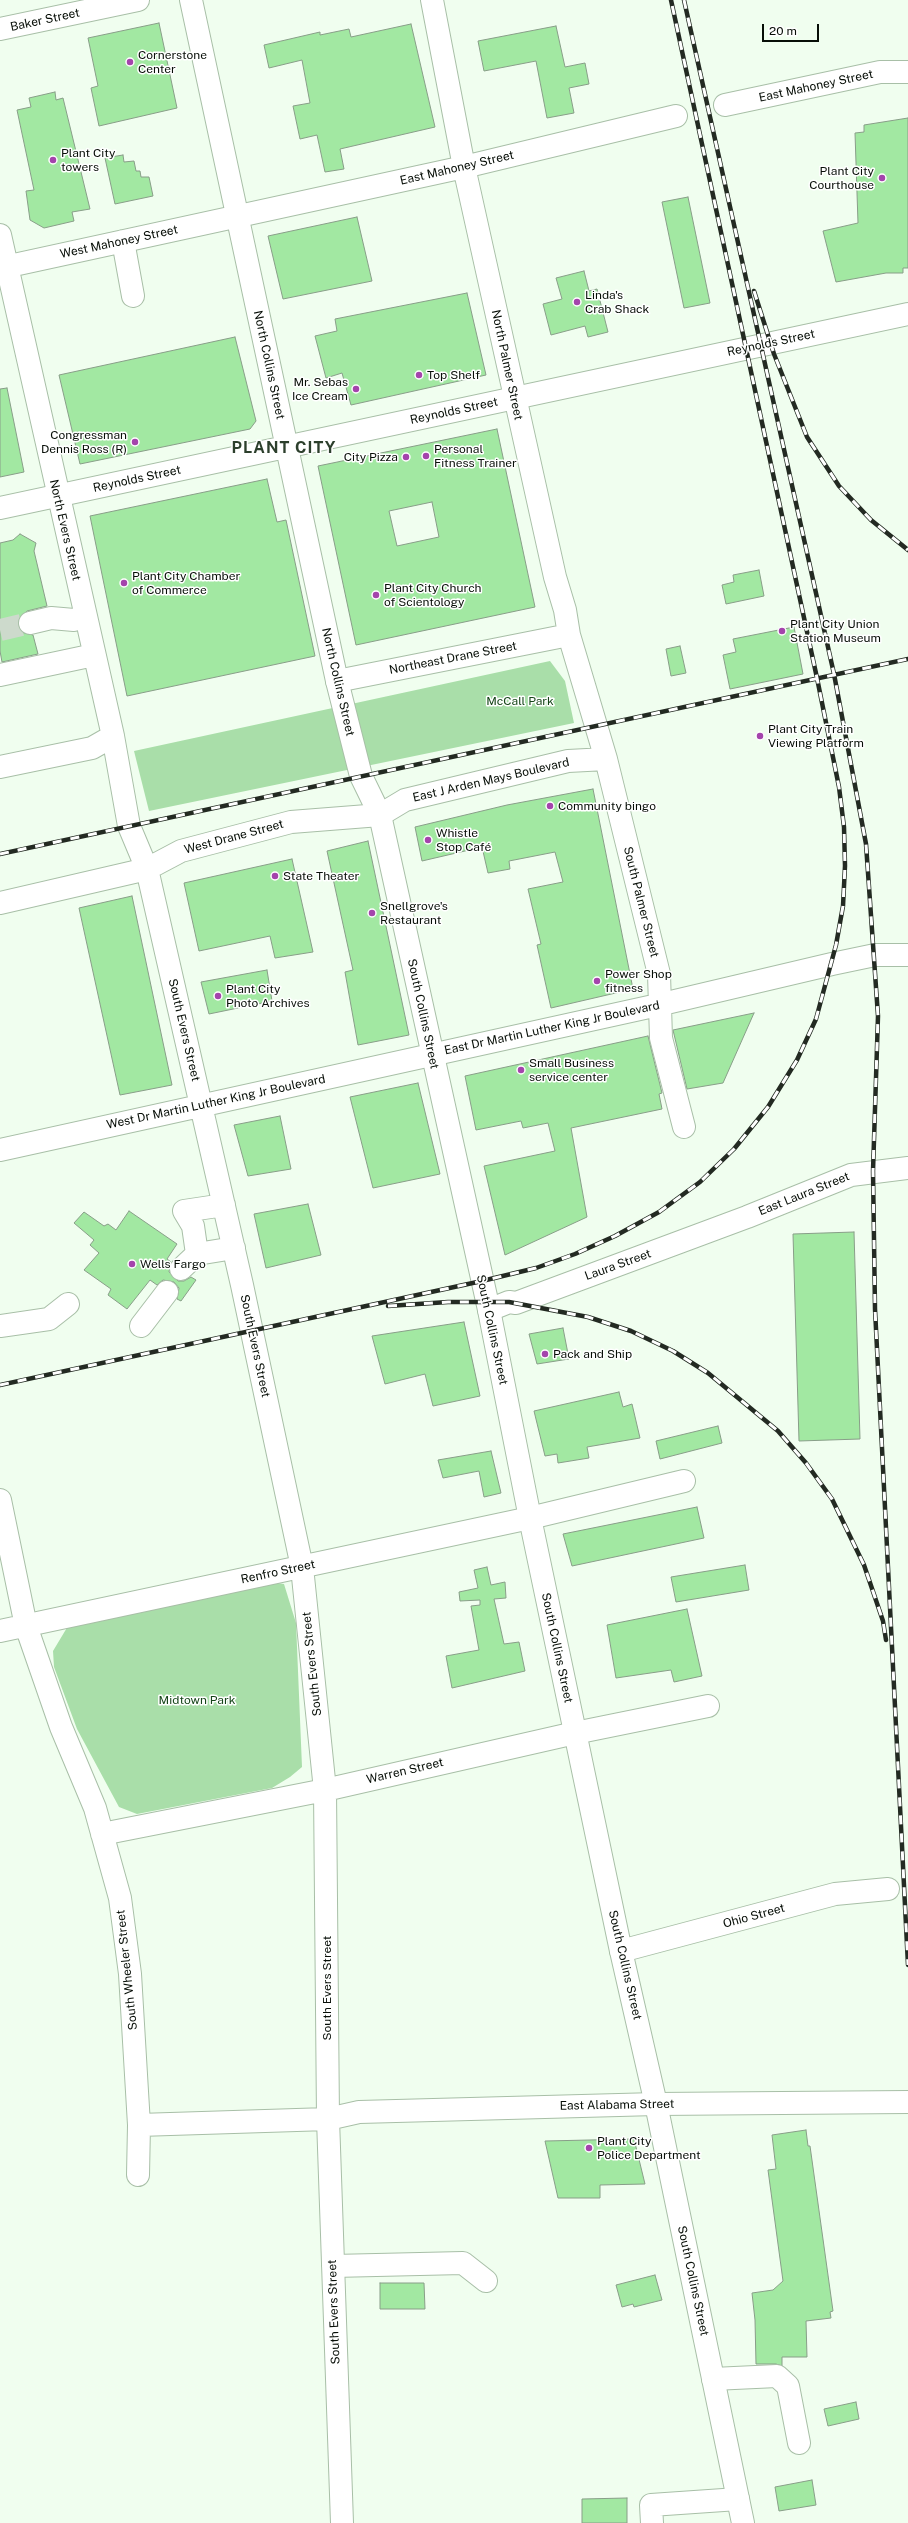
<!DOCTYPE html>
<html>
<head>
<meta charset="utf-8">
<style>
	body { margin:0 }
	#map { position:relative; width:908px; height:2523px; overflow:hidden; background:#f0feef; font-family:"Public Sans",sans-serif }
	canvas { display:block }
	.scale { position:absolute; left:762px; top:24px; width:57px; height:18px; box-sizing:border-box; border:2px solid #070e07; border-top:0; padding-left:5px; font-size:12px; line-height:14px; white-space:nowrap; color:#070e07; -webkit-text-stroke:3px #fff; paint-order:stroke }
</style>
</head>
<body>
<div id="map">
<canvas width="908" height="2523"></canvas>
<div class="scale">20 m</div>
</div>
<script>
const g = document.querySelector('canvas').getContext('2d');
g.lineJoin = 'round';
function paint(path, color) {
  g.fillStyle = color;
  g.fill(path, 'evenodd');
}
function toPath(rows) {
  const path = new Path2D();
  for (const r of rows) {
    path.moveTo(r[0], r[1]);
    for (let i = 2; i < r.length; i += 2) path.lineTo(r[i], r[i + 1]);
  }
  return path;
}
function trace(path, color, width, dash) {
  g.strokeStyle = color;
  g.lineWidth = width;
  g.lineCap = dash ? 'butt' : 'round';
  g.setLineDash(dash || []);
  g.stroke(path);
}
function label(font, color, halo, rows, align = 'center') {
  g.font = font + ' "Public Sans",sans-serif';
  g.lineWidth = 3;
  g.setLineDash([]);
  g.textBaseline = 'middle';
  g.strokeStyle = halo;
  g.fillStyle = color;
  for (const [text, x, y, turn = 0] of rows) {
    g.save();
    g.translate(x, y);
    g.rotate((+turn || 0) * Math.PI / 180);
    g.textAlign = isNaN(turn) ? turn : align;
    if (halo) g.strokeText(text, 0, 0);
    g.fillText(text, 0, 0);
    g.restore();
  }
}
const green = toPath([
	[550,661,565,681,574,723,149,811,134,751],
	[270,1582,284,1584,296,1623,302,1767,290,1777,272,1788,137,1814,119,1807,77,1729,54,1667,53,1651,68,1626]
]);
const building = toPath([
	[159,23,177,108,99,126,91,88,98,86,88,38,159,23],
	[411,24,435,127,340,149,344,169,325,172,317,135,300,139,293,106,310,103,302,60,269,68,264,45,320,32,320,35,349,29,351,37,411,24],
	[556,26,565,67,585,63,589,84,569,88,574,113,547,118,536,61,484,71,478,41,556,26],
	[55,92,56,100,63,98,90,209,72,212,74,221,44,228,30,220,26,191,34,190,17,110,31,107,29,98,55,92],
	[908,118,908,268,903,268,903,273,886,273,836,282,823,231,858,223,855,133,864,132,864,125,908,118],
	[123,155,124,162,134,161,136,171,140,171,141,177,149,177,153,196,115,204,105,158,123,155],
	[688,197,710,303,684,308,662,202,688,197],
	[357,217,372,281,283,299,268,236,357,217],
	[584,271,589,291,597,289,608,332,588,337,585,326,551,335,543,304,562,299,556,278,584,271],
	[467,293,486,375,351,405,342,373,326,378,315,336,337,331,335,319,467,293],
	[235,337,256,421,250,429,80,464,59,375,235,337],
	[7,388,24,472,0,477,0,389,7,388],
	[497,429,535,607,356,645,318,466,497,429],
	[432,502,439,537,397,546,389,511,432,502],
	[267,479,277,522,286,520,315,656,127,696,90,516,267,479],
	[20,534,36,543,34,551,47,606,27,611,18,620,21,632,33,635,38,654,2,662,0,651,0,543,13,540,20,534],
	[759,570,764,596,726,604,722,585,734,582,733,575,759,570],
	[794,627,803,674,730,689,723,655,736,652,733,639,794,627],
	[680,646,686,673,671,676,666,649,680,646],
	[593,789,633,989,551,1008,537,945,541,944,528,889,563,882,555,852,509,861,510,869,488,873,482,847,422,861,415,827,507,805,593,789],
	[368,841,409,1035,358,1045,345,972,353,970,327,851,368,841],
	[292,859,313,952,275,958,270,936,199,951,184,883,292,859],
	[132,896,172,1085,120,1095,79,908,132,896],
	[267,970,272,1001,209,1014,201,982,267,970],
	[754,1013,723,1083,687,1089,673,1030,754,1013],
	[648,1036,662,1093,659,1094,662,1109,571,1128,587,1217,505,1255,484,1166,555,1151,548,1123,523,1128,521,1121,476,1130,465,1076,648,1036],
	[418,1083,440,1174,373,1188,350,1097,418,1083],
	[280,1116,291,1169,248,1176,234,1125,280,1116],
	[308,1204,321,1255,266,1268,254,1214,308,1204],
	[129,1211,177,1244,167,1259,171,1262,169,1272,178,1281,184,1281,191,1277,196,1280,181,1301,177,1299,179,1288,174,1282,163,1280,157,1285,150,1280,127,1309,108,1295,111,1289,84,1270,99,1253,90,1245,94,1240,74,1223,84,1212,104,1226,108,1224,116,1230,129,1211],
	[854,1232,860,1439,799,1441,793,1234,854,1232],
	[464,1322,480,1396,433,1406,425,1374,385,1384,372,1336,464,1322],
	[563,1328,569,1359,537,1364,529,1334,563,1328],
	[619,1392,623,1407,632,1404,640,1438,587,1447,589,1458,558,1463,557,1454,545,1456,534,1411,619,1392],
	[718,1426,722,1443,660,1459,656,1441,718,1426],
	[491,1451,501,1493,484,1497,479,1471,443,1478,438,1460,491,1451],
	[697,1507,704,1538,572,1566,563,1534,697,1507],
	[745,1565,749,1590,676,1602,671,1577,745,1565],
	[487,1567,491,1585,505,1582,506,1598,494,1599,504,1644,519,1642,525,1671,452,1688,446,1656,479,1650,471,1606,480,1605,480,1600,460,1601,459,1592,478,1588,474,1570,487,1567],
	[687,1609,702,1676,674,1682,671,1670,616,1678,607,1625,687,1609],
	[806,2130,808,2146,810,2146,833,2311,830,2312,831,2318,806,2321,807,2357,782,2357,782,2366,776,2364,756,2364,755,2320,752,2293,773,2290,783,2281,768,2170,776,2169,772,2135,806,2130],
	[634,2139,645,2184,600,2185,600,2198,558,2198,545,2141,634,2139],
	[655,2275,662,2300,634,2307,633,2304,622,2307,616,2285,655,2275],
	[380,2283,424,2283,425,2309,380,2309,380,2283],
	[856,2402,859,2419,828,2426,824,2409,856,2402],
	[812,2480,816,2505,779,2511,775,2487,812,2480],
	[627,2498,627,2523,582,2523,582,2499,627,2498]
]);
const minorTunnel = toPath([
	[0,630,30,623]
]);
const minor = toPath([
	[432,0,464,167,555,577,565,610,569,635,606,759,659,974,661,1038,684,1127],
	[725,105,880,72,908,72],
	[0,235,113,736,129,826,147,869,242,1285,302,1567,325,1790,328,2119,342,2523],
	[123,241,133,296],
	[0,268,464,167,676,116],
	[30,623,51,618,74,620,85,616],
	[0,675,94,655],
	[337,681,569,635],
	[0,767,92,748,113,736],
	[0,903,147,869,181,851,291,822,380,815,405,800,568,761,606,759],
	[0,1150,658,1005,832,964,875,955,908,955],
	[197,1254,193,1226,184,1211,224,1205],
	[181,1269,197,1254,234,1248],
	[489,1310,509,1302,516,1303,747,1217,851,1175,908,1168],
	[0,1326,49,1319,68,1304],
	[141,1326,167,1292],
	[0,1500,26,1626,61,1727,95,1808,120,1898,130,1974,139,2125,328,2119,359,2112,656,2104,908,2102],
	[0,1631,530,1518,684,1481],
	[102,1834,325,1790,575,1733,708,1706],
	[621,1951,835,1894,888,1889],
	[138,2175,139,2125],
	[333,2266,463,2263,486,2281],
	[713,2379,777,2376,788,2386,799,2443],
	[652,2523,651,2505,738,2499]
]);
const major = toPath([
	[191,0,337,681,361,776,380,815,489,1310,530,1518,621,1951,656,2104,743,2523],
	[0,29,138,0],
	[0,508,908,314]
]);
const rail = toPath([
	[684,0,834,674,866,844,878,1016,873,1171,875,1309,908,1965],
	[754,291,774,354,807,437,839,486,871,520,908,550],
	[0,854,908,659],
	[388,1306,448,1302,509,1302,588,1317,631,1331,673,1351,708,1373,778,1431,806,1463,832,1499,864,1565,883,1621,886,1640],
	[0,1385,482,1281,536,1268,575,1254,615,1236,659,1212,700,1182,734,1149,768,1107,797,1060,816,1019,836,945,843,906,845,866,844,827,839,787,817,678,671,0]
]);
const markers = [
	[130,62,4,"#a444ac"],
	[53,160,4,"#a444ac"],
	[882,178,4,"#a444ac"],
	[577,302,4,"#a444ac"],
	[419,375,4,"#a444ac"],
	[356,389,4,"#a444ac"],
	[135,442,4,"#a444ac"],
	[426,456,4,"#a444ac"],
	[406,457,4,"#a444ac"],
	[124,583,4,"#a444ac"],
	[376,595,4,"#a444ac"],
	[782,631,4,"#a444ac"],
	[760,736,4,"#a444ac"],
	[550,806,4,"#a444ac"],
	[428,840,4,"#a444ac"],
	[275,876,4,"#a444ac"],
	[372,913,4,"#a444ac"],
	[597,981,4,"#a444ac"],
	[218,996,4,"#a444ac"],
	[521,1070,4,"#a444ac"],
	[132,1264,4,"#a444ac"],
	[545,1354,4,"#a444ac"],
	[589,2148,4,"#a444ac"]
];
const streetNames = [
	["Baker Street",45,20,-12],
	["East Mahoney Street",816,86,-12],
	["East Mahoney Street",457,168,-13],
	["West Mahoney Street",119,242,-12],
	["Reynolds Street",771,343,-12],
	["North Collins Street",269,365,78],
	["North Palmer Street",507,365,78],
	["Reynolds Street",454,411,-12],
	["Reynolds Street",137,479,-12],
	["North Evers Street",65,530,77],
	["Northeast Drane Street",453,658,-11],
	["North Collins Street",338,682,77],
	["East J Arden Mays Boulevard",491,780,-13],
	["West Drane Street",234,837,-15],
	["South Palmer Street",641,902,76],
	["South Collins Street",423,1014,78],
	["East Dr Martin Luther King Jr Boulevard",552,1028,-12],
	["South Evers Street",184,1030,77],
	["West Dr Martin Luther King Jr Boulevard",216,1102,-12],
	["East Laura Street",804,1194,-22],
	["Laura Street",618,1265,-20],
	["South Collins Street",492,1330,78],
	["South Evers Street",255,1346,78],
	["Renfro Street",278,1572,-12],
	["South Collins Street",557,1648,78],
	["South Evers Street",312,1664,-96],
	["Warren Street",405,1771,-13],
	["Ohio Street",754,1916,-15],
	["South Collins Street",625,1965,77],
	["South Wheeler Street",127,1970,-96],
	["South Evers Street",327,1988,-90],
	["East Alabama Street",617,2105,-1],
	["South Collins Street",693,2281,78],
	["South Evers Street",334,2312,-92]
];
const poiNames = [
	["Cornerstone",138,55],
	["Center",138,69],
	["Plant City",61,153],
	["towers",61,167],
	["Plant City",874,171,"right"],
	["Courthouse",874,185,"right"],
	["Linda's",585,295],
	["Crab Shack",585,309],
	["Top Shelf",427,375],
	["Mr. Sebas",348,382,"right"],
	["Ice Cream",348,396,"right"],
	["Congressman",127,435,"right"],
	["Dennis Ross (R)",127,449,"right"],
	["Personal",434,449],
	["Fitness Trainer",434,463],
	["City Pizza",398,457,"right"],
	["Plant City Chamber",132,576],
	["of Commerce",132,590],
	["Plant City Church",384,588],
	["of Scientology",384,602],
	["Plant City Union",790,624],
	["Station Museum",790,638],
	["Plant City Train",768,729],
	["Viewing Platform",768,743],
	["Community bingo",558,806],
	["Whistle",436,833],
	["Stop Café",436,847],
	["State Theater",283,876],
	["Snellgrove's",380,906],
	["Restaurant",380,920],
	["Power Shop",605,974],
	["fitness",605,988],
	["Plant City",226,989],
	["Photo Archives",226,1003],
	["Small Business",529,1063],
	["service center",529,1077],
	["Wells Fargo",140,1264],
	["Pack and Ship",553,1354],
	["Plant City",597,2141],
	["Police Department",597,2155]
];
const parkNames = [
	["McCall Park",520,701],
	["Midtown Park",197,1700]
];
const districtNames = [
	["PLANT CITY",284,448]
];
paint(green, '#a9dea9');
paint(building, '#a2e8a2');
trace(building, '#889e88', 1);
trace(minorTunnel, '#cddacc', 22, [22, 11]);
trace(minor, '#a8bfa7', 24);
trace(major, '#a8bfa7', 24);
trace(minor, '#fff', 22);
trace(major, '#fff', 22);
trace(rail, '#232a22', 4.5);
trace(rail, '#fff', 3, [9]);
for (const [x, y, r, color] of markers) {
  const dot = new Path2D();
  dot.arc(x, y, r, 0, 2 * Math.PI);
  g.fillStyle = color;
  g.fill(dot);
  trace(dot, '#fff', 1.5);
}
label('12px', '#070e07', '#fff', streetNames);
label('12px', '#070e07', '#fff', poiNames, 'left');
label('12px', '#154518', '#fff', parkNames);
g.letterSpacing = '1px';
label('bold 16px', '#2c3f2c', '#fff', districtNames);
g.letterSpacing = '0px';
</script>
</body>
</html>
